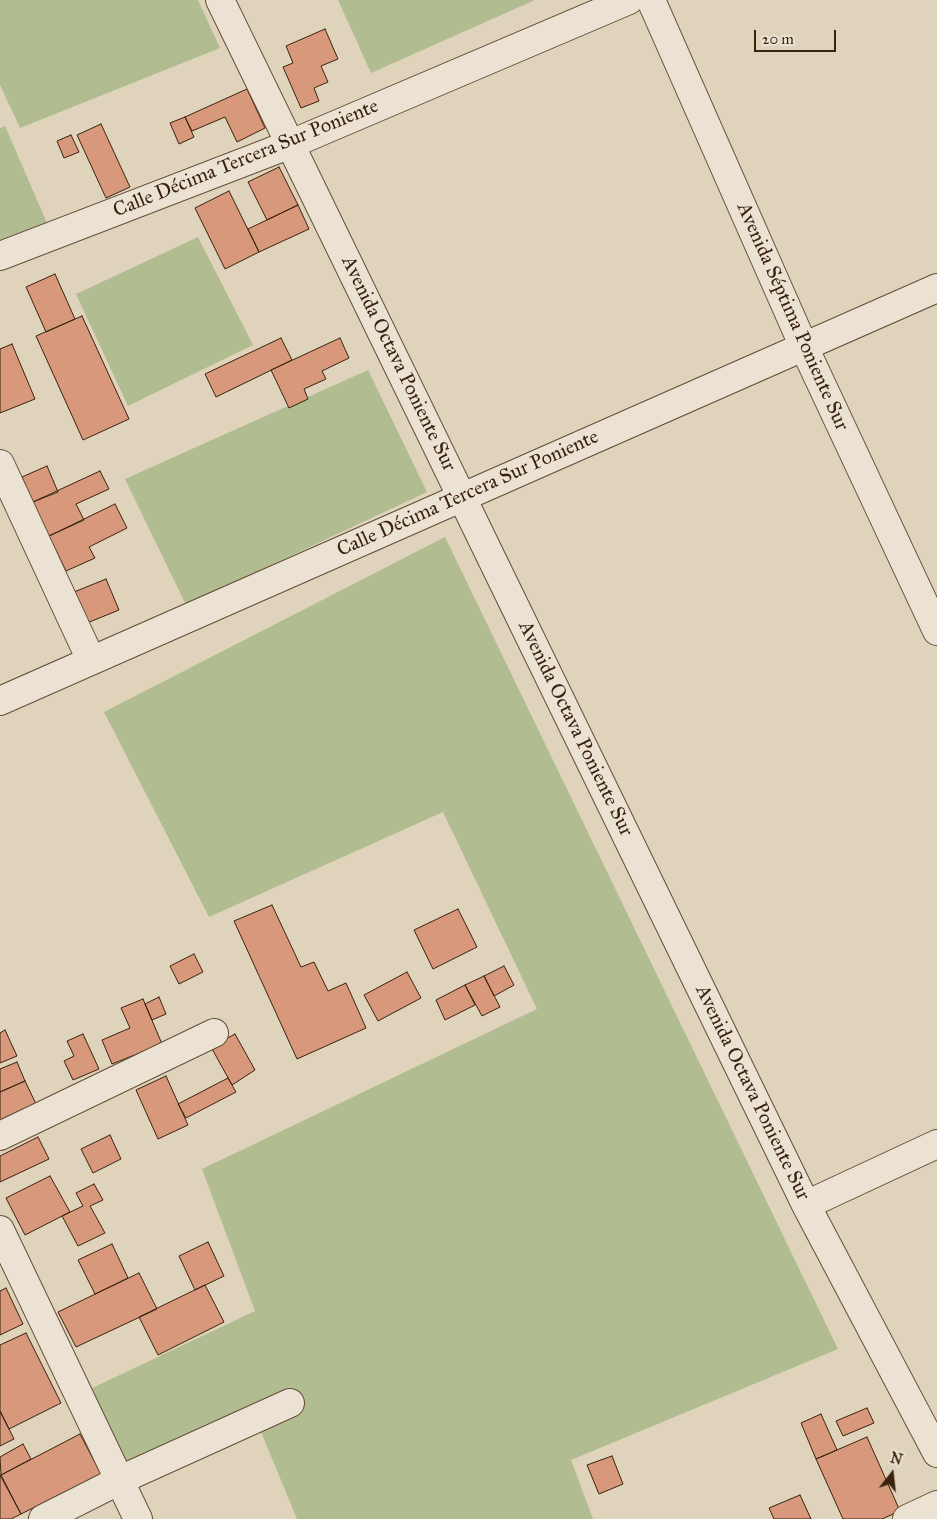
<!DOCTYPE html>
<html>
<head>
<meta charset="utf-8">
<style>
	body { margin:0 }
	#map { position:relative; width:937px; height:1519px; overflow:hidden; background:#e0d3bb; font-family:"IM FELL Great Primer",serif }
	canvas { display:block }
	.north { position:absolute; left:867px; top:1449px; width:50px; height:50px; -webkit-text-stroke:4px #ebe2d3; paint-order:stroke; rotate:16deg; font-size:14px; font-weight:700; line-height:20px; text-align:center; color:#3a220e }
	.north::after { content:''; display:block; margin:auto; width:18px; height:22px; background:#3a220e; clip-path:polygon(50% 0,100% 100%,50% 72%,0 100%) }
	.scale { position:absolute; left:754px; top:30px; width:82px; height:22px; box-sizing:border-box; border:2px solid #3a220e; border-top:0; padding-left:6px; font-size:15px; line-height:18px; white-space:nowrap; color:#3a220e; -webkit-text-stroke:4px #ebe2d3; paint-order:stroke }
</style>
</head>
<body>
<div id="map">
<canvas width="937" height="1519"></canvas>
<div class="north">N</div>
<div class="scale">20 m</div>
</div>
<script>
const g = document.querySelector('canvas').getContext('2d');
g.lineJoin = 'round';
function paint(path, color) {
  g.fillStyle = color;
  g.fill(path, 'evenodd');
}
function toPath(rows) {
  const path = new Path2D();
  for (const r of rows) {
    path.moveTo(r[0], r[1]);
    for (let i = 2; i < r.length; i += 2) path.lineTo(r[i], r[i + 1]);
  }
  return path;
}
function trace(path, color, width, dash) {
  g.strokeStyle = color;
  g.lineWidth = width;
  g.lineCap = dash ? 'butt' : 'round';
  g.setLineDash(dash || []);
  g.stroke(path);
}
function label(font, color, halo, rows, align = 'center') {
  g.font = font + ' "IM FELL Great Primer",serif';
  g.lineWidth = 4;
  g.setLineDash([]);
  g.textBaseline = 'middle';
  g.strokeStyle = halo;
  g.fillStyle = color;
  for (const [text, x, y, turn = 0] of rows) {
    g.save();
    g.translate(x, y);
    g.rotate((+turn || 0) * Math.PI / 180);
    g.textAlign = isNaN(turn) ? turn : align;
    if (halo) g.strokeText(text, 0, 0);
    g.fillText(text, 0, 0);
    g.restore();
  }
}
const green = toPath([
	[0,0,198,0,220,48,20,128,0,85],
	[338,0,535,0,371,73],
	[5,126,47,223,0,241,0,128],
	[198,237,253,345,128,406,76,294],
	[368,370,427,492,186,605,125,479],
	[445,537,838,1349,571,1460,593,1519,297,1519,254,1415,128,1470,88,1390,255,1311,202,1169,537,1009,443,812,209,917,104,712]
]);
const building = toPath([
	[325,29,338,59,321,66,328,82,314,88,319,101,301,108,283,67,293,63,286,46,325,29],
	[247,89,265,128,237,142,225,117,192,131,185,117,247,89],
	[185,117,194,137,179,144,170,123,185,117],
	[101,124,130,187,106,198,77,135,101,124],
	[71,135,79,152,64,158,57,141,71,135],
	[279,167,298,205,267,220,248,182,279,167],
	[229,191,259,252,225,269,195,208,229,191],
	[298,205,309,229,259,252,248,229,298,205],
	[55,274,75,319,46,332,26,287,55,274],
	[82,316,129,419,83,440,36,336,82,316],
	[281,338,292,360,216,397,205,374,281,338],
	[340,338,349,358,322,371,326,379,304,389,308,399,289,408,271,370,340,338],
	[12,344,35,399,0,413,0,349,12,344],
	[47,466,58,492,33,502,22,477,47,466],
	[100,471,109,489,76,504,84,520,49,536,33,502,100,471],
	[115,504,127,528,89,547,95,558,66,571,49,536,115,504],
	[106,579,119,610,87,623,74,592,106,579],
	[272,905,301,967,314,962,328,991,346,983,366,1028,297,1059,234,921,272,905],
	[458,909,477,947,433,969,414,930,458,909],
	[194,954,203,972,179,984,170,966,194,954],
	[504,966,514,985,494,996,484,976,504,966],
	[407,972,421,998,378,1021,364,995,407,972],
	[484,976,500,1007,482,1016,465,985,484,976],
	[465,985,475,1005,445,1020,436,1000,465,985],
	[159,997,166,1014,152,1020,145,1004,159,997],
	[143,999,162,1044,112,1064,102,1040,130,1028,121,1008,143,999],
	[5,1030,17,1056,0,1063,0,1033,5,1030],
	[83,1034,99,1069,73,1080,64,1061,74,1056,67,1041,83,1034],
	[235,1034,255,1070,232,1085,211,1047,235,1034],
	[17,1062,25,1081,0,1092,0,1069,17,1062],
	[166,1076,188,1125,158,1139,136,1090,166,1076],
	[228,1078,236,1092,186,1118,178,1104,228,1078],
	[25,1081,37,1106,0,1122,0,1092,25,1081],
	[110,1135,121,1159,93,1173,81,1149,110,1135],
	[38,1137,49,1159,0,1182,0,1156,38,1137],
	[50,1176,70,1212,25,1235,6,1198,50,1176],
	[94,1184,103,1200,90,1206,105,1233,78,1246,62,1216,83,1206,76,1193,94,1184],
	[208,1242,224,1276,195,1290,179,1256,208,1242],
	[112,1244,128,1278,95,1294,78,1260,112,1244],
	[139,1273,157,1309,76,1347,58,1312,139,1273],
	[205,1285,224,1322,158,1355,139,1317,205,1285],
	[6,1288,23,1324,0,1335,0,1291,6,1288],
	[26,1333,61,1403,9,1429,0,1411,0,1345,26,1333],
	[867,1408,874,1423,843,1436,836,1421,867,1408],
	[0,1411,14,1439,0,1446,0,1411],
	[821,1414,837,1450,816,1459,801,1423,821,1414],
	[80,1434,101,1474,21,1514,1,1475,80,1434],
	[867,1437,900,1511,882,1519,843,1519,816,1459,867,1437],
	[23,1444,31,1459,1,1475,0,1457,23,1444],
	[612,1456,623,1484,599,1494,587,1465,612,1456],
	[0,1475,21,1514,11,1519,0,1519,0,1475],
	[800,1495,811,1519,774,1519,769,1508,800,1495]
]);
const minor = toPath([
	[220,0,806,1205,937,1453],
	[651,0,804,347,937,631],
	[0,256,291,144,629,0],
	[0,464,91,660],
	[0,701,937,288],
	[0,1136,214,1033],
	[806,1205,937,1144],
	[0,1230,138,1519],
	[43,1519,120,1480,290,1403],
	[907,1519,937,1505]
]);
const streetNames = [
	["Calle Décima Tercera Sur Poniente",246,159,-22],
	["Avenida Séptima Poniente Sur",792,317,66],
	["Avenida Octava Poniente Sur",398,364,64],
	["Calle Décima Tercera Sur Poniente",468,494,-24],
	["Avenida Octava Poniente Sur",575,729,64],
	["Avenida Octava Poniente Sur",752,1093,64]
];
paint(green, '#b1bc91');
paint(building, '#d7987b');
trace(building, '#3a220e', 1);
trace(minor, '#644e39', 30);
trace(minor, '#ebe2d3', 28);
label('20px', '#3a220e', '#ebe2d3', streetNames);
</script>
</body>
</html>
